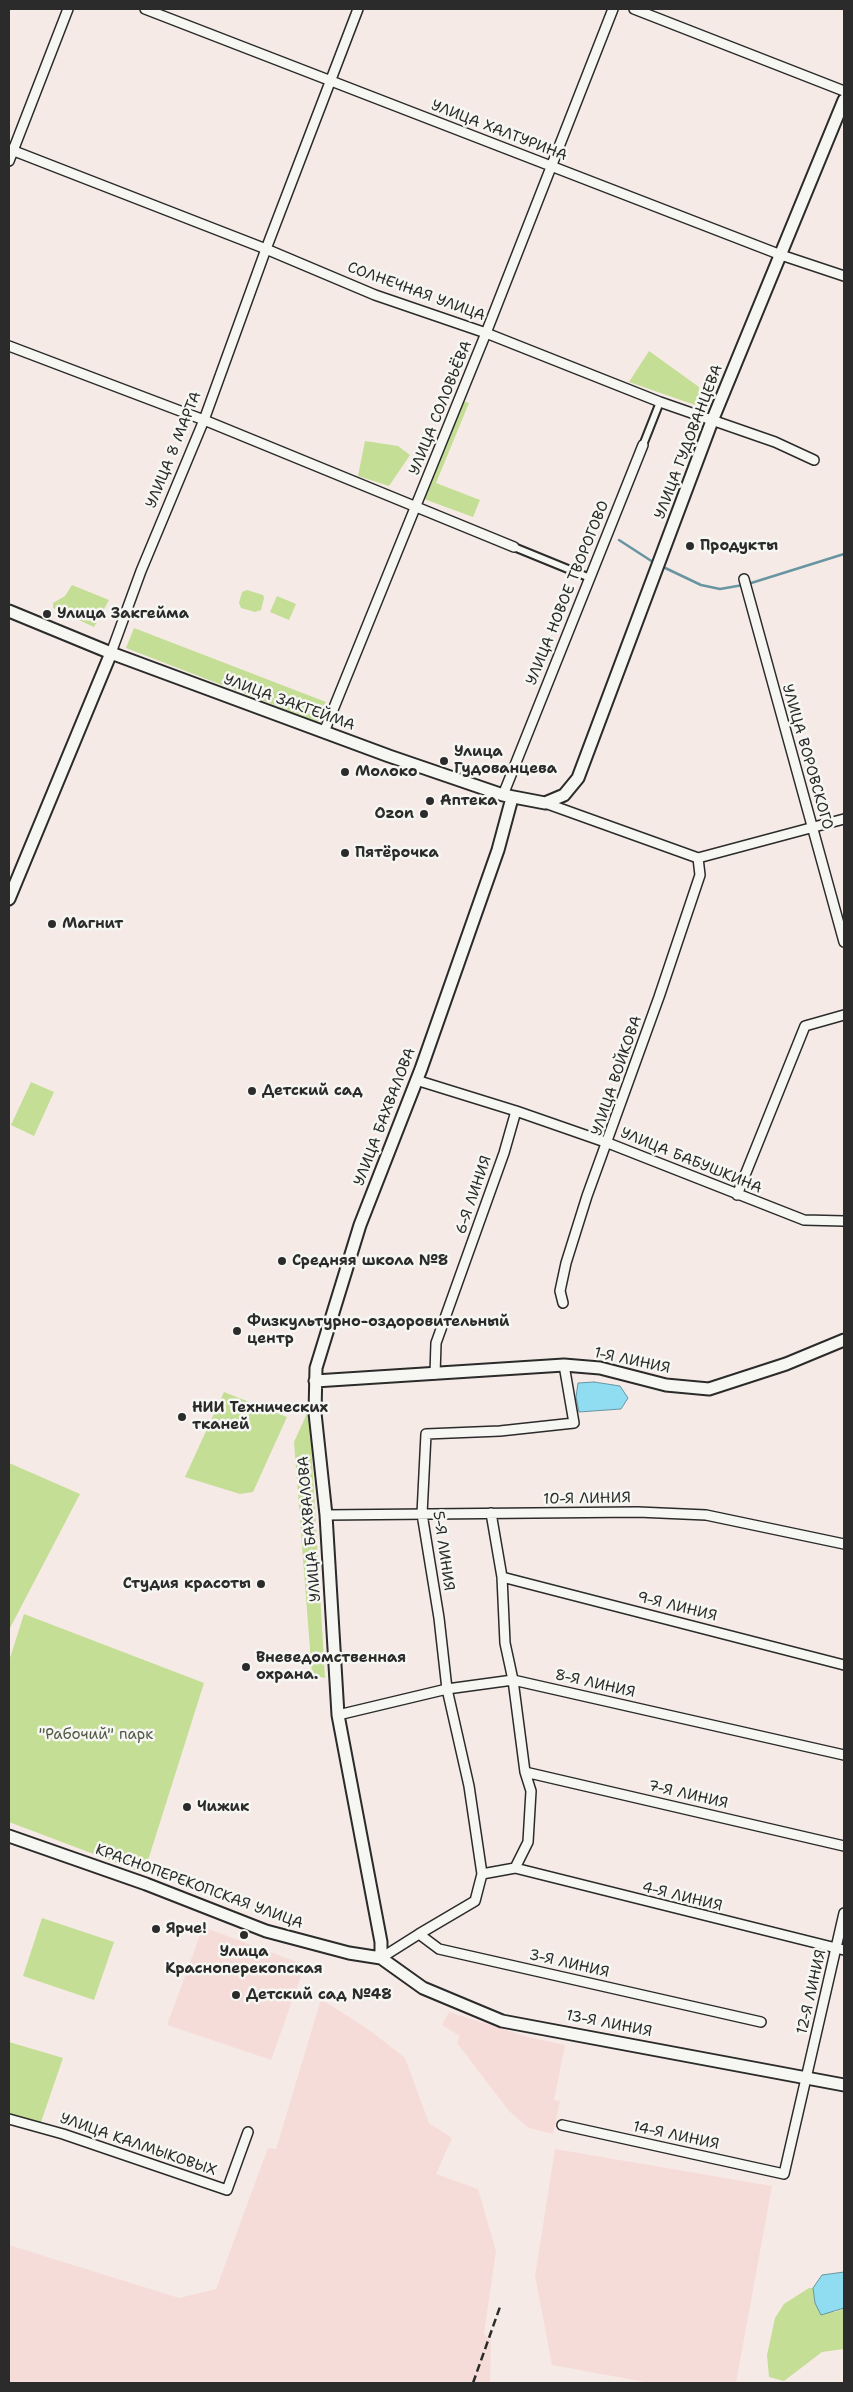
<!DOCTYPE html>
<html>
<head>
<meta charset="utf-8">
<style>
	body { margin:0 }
	#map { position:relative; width:853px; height:2392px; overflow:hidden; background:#f6eae6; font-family:"Shantell Sans",sans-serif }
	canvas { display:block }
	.frame { position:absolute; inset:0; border:10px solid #2b2b2b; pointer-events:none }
</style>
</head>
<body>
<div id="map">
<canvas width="853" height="2392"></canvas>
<div class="frame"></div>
</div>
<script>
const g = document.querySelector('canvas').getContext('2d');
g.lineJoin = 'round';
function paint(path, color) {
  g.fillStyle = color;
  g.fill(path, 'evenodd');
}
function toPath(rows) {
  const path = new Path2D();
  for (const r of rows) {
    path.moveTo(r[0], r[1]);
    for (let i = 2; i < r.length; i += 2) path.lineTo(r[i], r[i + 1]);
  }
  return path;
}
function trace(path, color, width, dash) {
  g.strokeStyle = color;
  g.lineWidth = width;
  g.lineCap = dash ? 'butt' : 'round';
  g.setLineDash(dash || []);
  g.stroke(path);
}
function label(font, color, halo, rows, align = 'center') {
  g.font = font + ' "Shantell Sans",sans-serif';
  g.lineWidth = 5;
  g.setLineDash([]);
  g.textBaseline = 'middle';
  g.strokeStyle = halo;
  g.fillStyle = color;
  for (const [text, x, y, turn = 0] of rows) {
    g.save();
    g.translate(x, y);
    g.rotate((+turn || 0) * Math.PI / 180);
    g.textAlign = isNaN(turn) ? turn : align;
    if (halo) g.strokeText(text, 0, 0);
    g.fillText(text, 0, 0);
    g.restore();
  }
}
const built = toPath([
	[203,1927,305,1965,271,2060,167,2025],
	[321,1999,372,2032,405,2058,429,2123,452,2138,436,2174,478,2189,496,2251,484,2334,491,2341,490,2383,9,2383,9,2245,179,2298,216,2289,268,2148,276,2149],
	[449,2012,528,2037,565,2045,554,2100,560,2101,553,2134,529,2128,509,2111,457,2043,460,2036,442,2025],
	[555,2149,772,2186,736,2383,650,2383,552,2365,535,2276]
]);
const green = toPath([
	[649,351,699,387,698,406,629,382],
	[463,401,469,403,436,483,480,500,473,517,424,499],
	[365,441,398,446,410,455,389,486,358,476],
	[72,585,109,600,94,627,53,608,53,603,65,596],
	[247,590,263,595,264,598,261,610,255,612,241,608,239,603,242,592],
	[277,596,296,604,289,620,270,612],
	[134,628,326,702,318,722,126,648],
	[31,1082,54,1092,34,1136,11,1125],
	[224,1392,287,1417,253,1492,240,1494,185,1477],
	[309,1409,325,1678,312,1675,294,1442],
	[9,1463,80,1494,10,1628,9,1627],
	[24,1614,204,1683,144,1873,9,1822,9,1661],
	[42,1918,114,1942,94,2000,23,1976],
	[9,2042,63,2058,40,2125,9,2115],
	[809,2288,813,2288,815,2303,835,2312,844,2308,844,2349,822,2352,784,2381,769,2377,767,2355,775,2318,784,2304]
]);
const water = toPath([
	[594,1382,620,1386,628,1398,621,1409,579,1412,576,1397,578,1383,594,1382],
	[844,2272,844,2308,821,2315,815,2303,813,2288,822,2275,844,2272]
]);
const stream = toPath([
	[619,540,656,564],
	[661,566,701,585,720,589,743,585],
	[748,584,844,554]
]);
const pedestrian = toPath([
	[643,445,660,402],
	[514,547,590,578]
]);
const minor = toPath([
	[145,9,781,255,844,276],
	[634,9,844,91],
	[9,149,266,249,375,295,486,333,660,402,775,442,814,460],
	[9,161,68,9],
	[9,346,204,420,514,547],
	[744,579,844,942],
	[111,653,141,571,204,420,266,249,358,9],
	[324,732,486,333,613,9],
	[503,795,643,445],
	[545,803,698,858,844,819],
	[416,1080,516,1111,608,1143,804,1220,844,1221],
	[737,1195,805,1026,844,1015],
	[563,1303,560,1291,566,1263,587,1196,659,997,700,875,698,858],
	[435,1374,436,1343,504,1153,516,1111],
	[326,1515,638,1512,706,1515,844,1544],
	[502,1577,844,1665],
	[338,1715,447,1689,513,1680,844,1755],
	[525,1772,844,1846],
	[515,1868,844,1950],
	[482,1874,469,1786,447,1689,439,1618,422,1514,426,1434,500,1431,574,1423,564,1365],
	[419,1934,475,1901,482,1874,515,1868,528,1842,531,1791,525,1772,513,1680,505,1643,502,1577,491,1513],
	[381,1958,419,1934,439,1949,761,2022],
	[9,2119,63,2134,227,2190,248,2132],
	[562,2125,784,2174,844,1913]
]);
const tertiary = toPath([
	[9,611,111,653,389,756,503,795,545,803,564,795,578,778,712,421,844,100],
	[9,899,111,653],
	[315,1381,564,1365,600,1368,666,1385,709,1389,786,1364,844,1340],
	[9,1836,146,1884,266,1931,349,1953,381,1958,423,1988,502,2021,844,2085],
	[381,1958,381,1942,338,1715,326,1515,315,1413,316,1368,360,1225,421,1069,498,850,512,798]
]);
const rail = toPath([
	[473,2383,501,2304]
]);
const markers = [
	[690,546,5,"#2b2b2b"],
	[47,614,5,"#2b2b2b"],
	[444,761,5,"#2b2b2b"],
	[345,772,5,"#2b2b2b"],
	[430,801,5,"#2b2b2b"],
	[424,814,5,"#2b2b2b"],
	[345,853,5,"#2b2b2b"],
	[52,924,5,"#2b2b2b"],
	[252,1091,5,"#2b2b2b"],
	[282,1261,5,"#2b2b2b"],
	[237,1331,5,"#2b2b2b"],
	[182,1417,5,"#2b2b2b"],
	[261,1584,5,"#2b2b2b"],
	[246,1667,5,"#2b2b2b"],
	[187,1807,5,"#2b2b2b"],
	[156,1929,5,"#2b2b2b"],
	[244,1935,5,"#2b2b2b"],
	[236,1995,5,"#2b2b2b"]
];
const streetNames = [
	["УЛИЦА ХАЛТУРИНА",499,131,21],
	["СОЛНЕЧНАЯ УЛИЦА",416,292,20],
	["УЛИЦА СОЛОВЬЁВА",441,408,-68],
	["УЛИЦА ГУДОВАНЦЕВА",689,442,-69],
	["УЛИЦА 8 МАРТА",174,450,-68],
	["УЛИЦА НОВОЕ ТВОРОГОВО",568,593,-68],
	["УЛИЦА ЗАКГЕЙМА",289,703,20],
	["УЛИЦА ВОРОВСКОГО",807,757,74],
	["УЛИЦА ВОЙКОВА",617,1076,-71],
	["УЛИЦА БАХВАЛОВА",385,1117,-69],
	["УЛИЦА БАБУШКИНА",691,1161,22],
	["6-Я ЛИНИЯ",474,1195,-71],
	["1-Я ЛИНИЯ",632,1361,12],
	["10-Я ЛИНИЯ",587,1499,-1],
	["УЛИЦА БАХВАЛОВА",310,1529,-95],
	["5-Я ЛИНИЯ",443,1551,82],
	["9-Я ЛИНИЯ",677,1607,14],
	["8-Я ЛИНИЯ",595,1684,13],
	["7-Я ЛИНИЯ",688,1795,13],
	["КРАСНОПЕРЕКОПСКАЯ УЛИЦА",199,1887,20],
	["4-Я ЛИНИЯ",682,1897,14],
	["3-Я ЛИНИЯ",569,1964,13],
	["12-Я ЛИНИЯ",812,1992,-77],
	["13-Я ЛИНИЯ",609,2024,11],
	["14-Я ЛИНИЯ",676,2136,12],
	["УЛИЦА КАЛМЫКОВЫХ",138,2145,19]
];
const poiNames = [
	["Продукты",700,546],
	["Улица Закгейма",57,614],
	["Улица",454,752],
	["Гудованцева",454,769],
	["Молоко",355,772],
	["Аптека",440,801],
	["Ozon",414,814,"right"],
	["Пятёрочка",355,853],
	["Магнит",62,924],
	["Детский сад",262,1091],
	["Средняя школа №8",292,1261],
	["Физкультурно-оздоровительный",247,1322],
	["центр",247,1339],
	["НИИ Технических",192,1408],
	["тканей",192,1425],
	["Студия красоты",251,1584,"right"],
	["Вневедомственная",256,1658],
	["охрана.",256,1675],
	["Чижик",197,1807],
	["Ярче!",166,1929],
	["Улица",244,1952,"center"],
	["Красноперекопская",244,1969,"center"],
	["Детский сад №48",246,1995]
];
const parkNames = [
	["\"Рабочий\" парк",96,1735]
];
paint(built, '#f6dcd8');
paint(green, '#c4de95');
paint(water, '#90dcf0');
trace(water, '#6895a1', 1);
trace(stream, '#6895a1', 2.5);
trace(pedestrian, '#2b2b2b', 10);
trace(minor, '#2b2b2b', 12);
trace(tertiary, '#2b2b2b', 15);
trace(pedestrian, '#f6f6f2', 6);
trace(minor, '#f6f6f2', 9);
trace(tertiary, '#f6f6f2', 11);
trace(rail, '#2b2b2b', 2.5, [8, 4]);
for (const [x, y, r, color] of markers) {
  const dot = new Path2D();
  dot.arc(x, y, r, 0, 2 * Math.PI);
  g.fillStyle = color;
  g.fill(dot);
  trace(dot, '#f6f6f2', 2);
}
label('15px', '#2b2b2b', '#f6f6f2', streetNames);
label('bold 15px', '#2b2b2b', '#f6f6f2', poiNames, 'left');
label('15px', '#515846', '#f6f6f2', parkNames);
</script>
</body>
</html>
